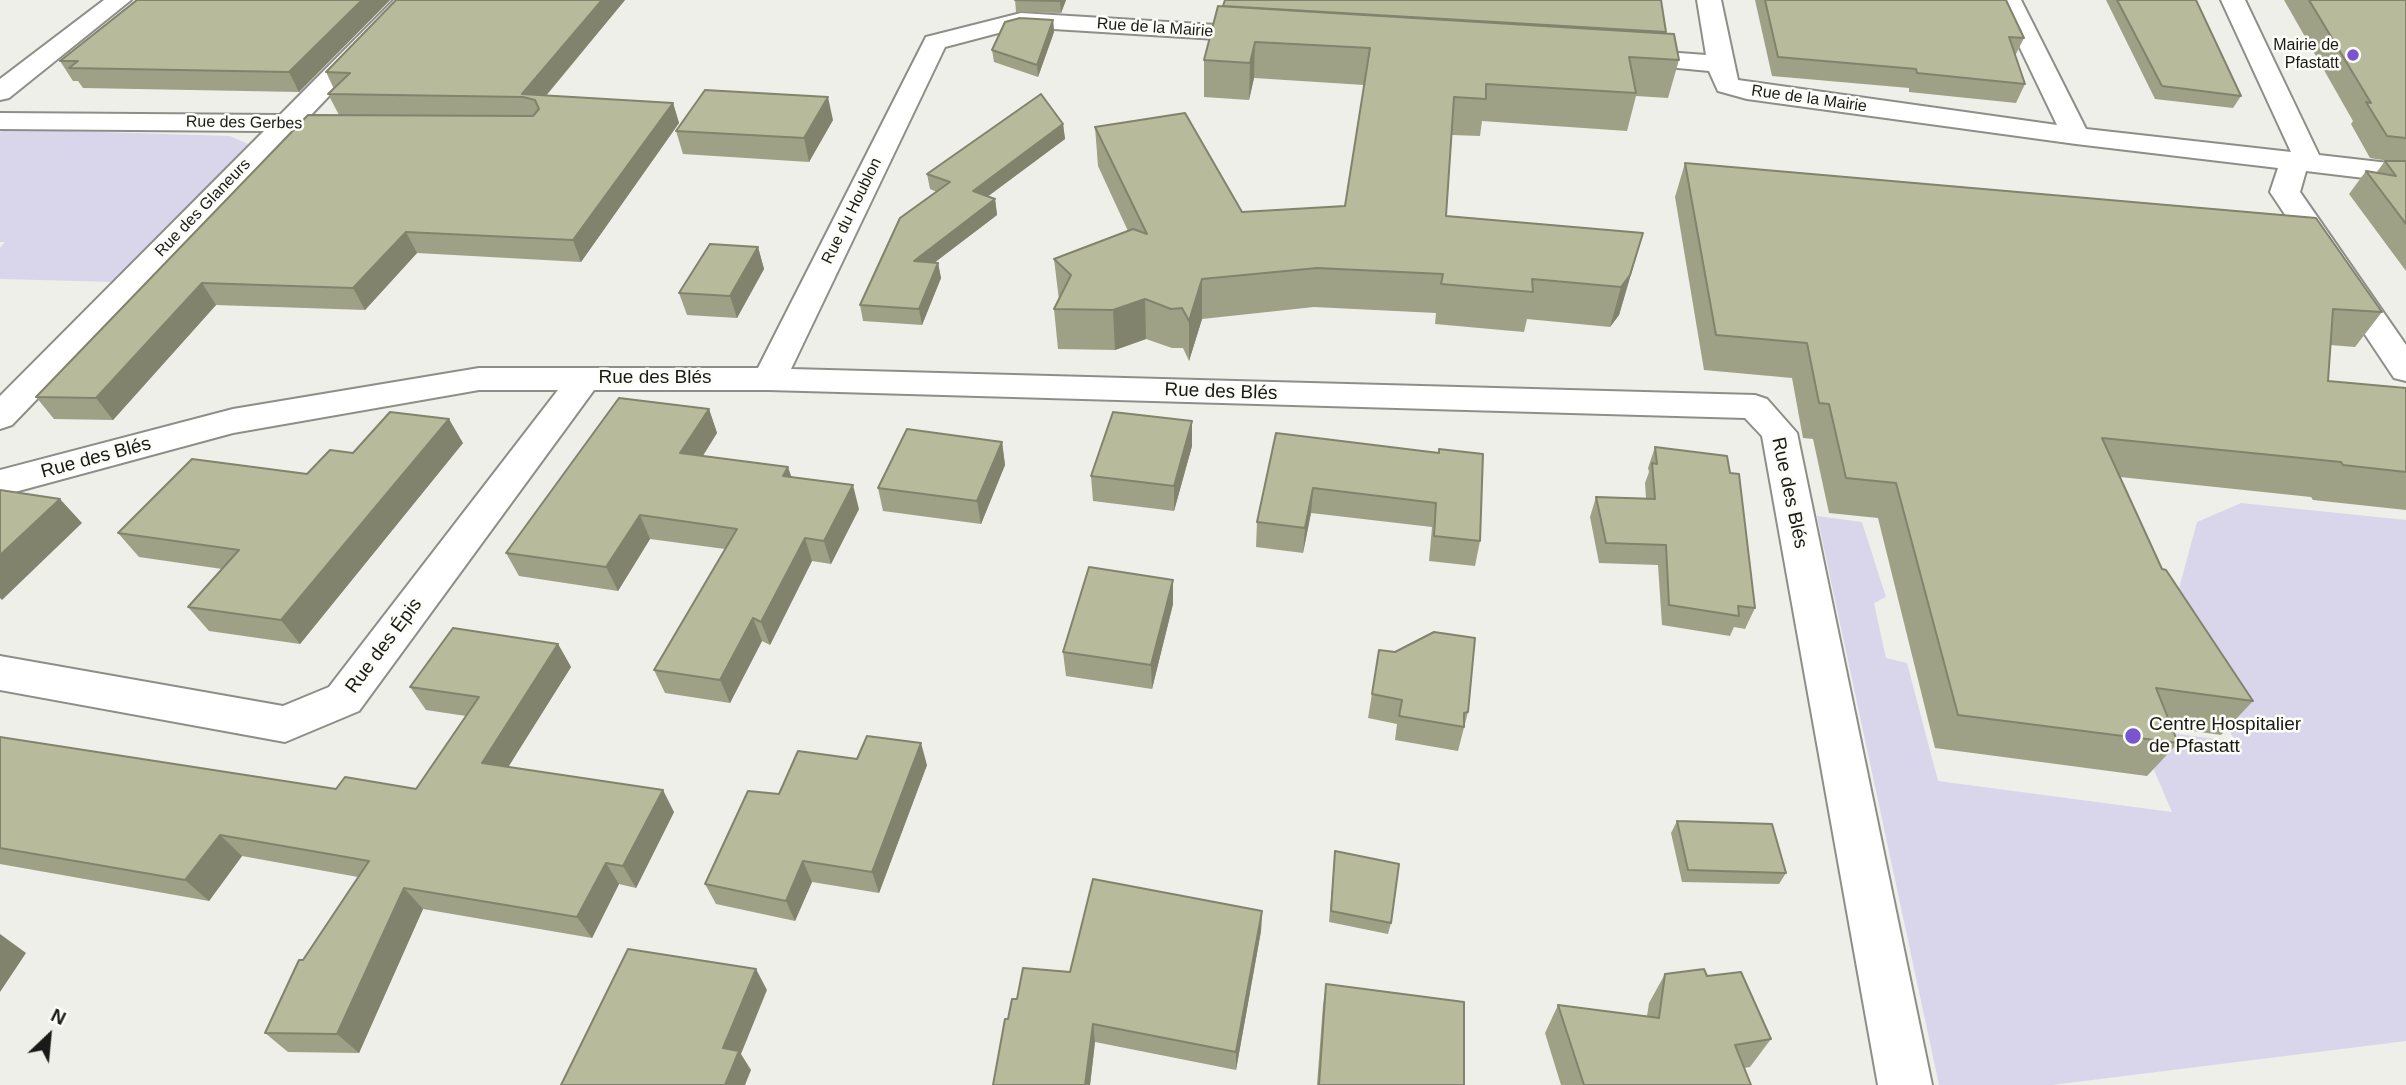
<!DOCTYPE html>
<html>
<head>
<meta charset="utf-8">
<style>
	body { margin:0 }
	#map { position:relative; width:2406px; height:1085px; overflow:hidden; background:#efefe9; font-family:Helvetica,sans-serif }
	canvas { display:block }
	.north { position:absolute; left:14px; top:1001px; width:70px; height:70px; -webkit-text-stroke:5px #fcfdf6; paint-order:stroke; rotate:26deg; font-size:19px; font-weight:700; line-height:28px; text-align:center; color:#191917 }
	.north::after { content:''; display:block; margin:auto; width:24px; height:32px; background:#191917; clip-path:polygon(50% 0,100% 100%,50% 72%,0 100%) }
</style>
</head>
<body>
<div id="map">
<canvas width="2406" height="1085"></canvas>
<div class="north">N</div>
</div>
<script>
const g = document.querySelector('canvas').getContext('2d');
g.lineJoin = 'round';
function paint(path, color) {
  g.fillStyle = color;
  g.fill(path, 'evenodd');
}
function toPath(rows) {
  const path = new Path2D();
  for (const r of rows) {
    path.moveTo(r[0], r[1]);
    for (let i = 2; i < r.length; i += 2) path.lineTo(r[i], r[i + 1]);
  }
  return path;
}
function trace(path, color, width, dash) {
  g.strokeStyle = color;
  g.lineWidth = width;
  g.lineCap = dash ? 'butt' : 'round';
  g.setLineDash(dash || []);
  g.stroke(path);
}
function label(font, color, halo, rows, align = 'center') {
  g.font = font + ' Helvetica,sans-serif';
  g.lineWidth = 5;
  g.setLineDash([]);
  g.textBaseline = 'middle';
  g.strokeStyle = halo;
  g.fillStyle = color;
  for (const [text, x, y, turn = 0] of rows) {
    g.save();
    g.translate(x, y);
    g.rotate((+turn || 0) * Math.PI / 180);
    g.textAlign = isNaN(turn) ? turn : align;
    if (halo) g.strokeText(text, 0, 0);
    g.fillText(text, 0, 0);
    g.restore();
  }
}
const green = toPath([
	[4,129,230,136,248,144,115,282,0,279,0,248,5,242,0,242,0,132],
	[2241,503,2406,520,2406,1041,2052,1085,1939,1085,1817,516,1862,522,1886,597,1874,603,1886,658,1907,663,1938,781,2172,812,2136,728,2236,742,2141,589,2178,592,2197,522]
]);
const minor = toPath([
	[104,0,131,0,9,98,0,100,0,79,104,0],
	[394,0,420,0,309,117,316,123,312,129,295,131,12,425,0,429,0,396,264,131,0,129,0,113,280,115,394,0],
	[1697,0,1721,0,1738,80,2057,125,1997,0,2021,0,2086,129,2291,152,2221,0,2245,0,2319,155,2406,165,2406,183,2306,171,2300,192,2406,345,2406,381,2394,378,2270,192,2278,168,2076,144,1747,99,1718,91,1709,71,1616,62,1612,57,1616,52,1625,49,1706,55,1697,0],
	[1021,13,1265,28,1274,30,1277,35,1274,40,1265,42,1021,27,945,47,791,369,1755,395,1767,399,1797,433,1932,1085,1878,1085,1762,436,1745,418,769,390,594,390,359,711,285,742,0,690,0,656,283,706,329,687,558,390,479,390,233,433,0,496,0,470,233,409,479,368,758,368,926,37,1021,13]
]);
const wall = toPath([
	[137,0,390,0,299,92,83,88,78,81,73,81,60,61],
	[625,0,546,96,673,103,679,123,581,262,417,253,365,310,216,305,113,420,54,419,36,397,339,115,328,94,334,89,326,72],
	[1015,0,1066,0,1061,13,1016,12],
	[1755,0,2006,0,2024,38,2015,56,2025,84,2016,103,1909,92,1909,88,1772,76],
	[2106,0,2196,0,2241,96,2233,108,2155,99],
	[2284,0,2406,0,2406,271,2349,194,2366,171,2376,173,2385,161,2389,161,2370,158,2351,124,2353,121],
	[1218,6,1666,32,1679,60,1668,98,1636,96,1627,131,1482,121,1480,136,1452,135,1446,216,1643,233,1619,315,1610,327,1527,319,1524,332,1435,324,1436,313,1314,307,1202,319,1189,361,1183,348,1172,348,1146,339,1115,350,1058,349,1054,309,1059,300,1054,259,1128,231,1098,166,1095,127,1242,212,1345,206,1364,85,1254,78,1249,100,1204,97,1204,60],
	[1053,20,1054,32,1038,77,994,62,992,50],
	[833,120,809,162,683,154,676,131],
	[1063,124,1065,139,988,196,995,199,997,215,935,262,938,263,941,278,922,325,863,321,860,305,937,192,930,189,927,174],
	[1685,163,2382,312,2355,347,2330,345,2328,381,2406,388,2406,510,2313,500,2311,497,2120,477,2162,569,2253,701,2221,735,2172,728,2178,743,2147,776,1935,748,1878,518,1829,513,1813,439,1803,438,1792,378,1704,370,1675,197],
	[758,247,764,269,737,318,687,315,679,293],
	[709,409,717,433,703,456,792,477,859,509,831,564,812,561,770,645,762,641,730,703,665,693,654,670,725,549,650,539,618,591,519,576,506,553],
	[1276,433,1439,453,1480,541,1475,566,1429,561,1432,527,1311,513,1303,553,1256,547,1257,522],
	[1002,442,1005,465,981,524,883,511,878,488],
	[463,443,300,644,209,631,188,607,222,569,139,557,118,533,307,474,353,453],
	[1192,446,1174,511,1093,501,1091,476],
	[1655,447,1730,473,1755,608,1745,629,1734,627,1730,636,1662,625,1658,565,1599,563,1590,517,1596,497,1646,498,1645,483,1649,472,1648,468],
	[1173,580,1173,604,1152,689,1066,676,1063,652],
	[558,644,571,667,508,767,674,812,636,888,619,884,592,938,423,909,359,1053,288,1052,265,1033,303,960,358,877,242,856,209,901,0,864,0,737,336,789,416,789,466,716,426,710,410,687],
	[1379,650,1468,712,1458,751,1395,740,1397,724,1368,718],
	[857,759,927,765,879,893,812,882,795,921,716,904,705,884,779,794],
	[1677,821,1786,873,1779,884,1682,882,1671,833],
	[1335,851,1391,923,1388,934,1329,922],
	[1262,911,1261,931,1236,1070,1095,1042,1090,1085,993,1085,1008,1019,1017,999,1070,972],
	[1665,974,1707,976,1771,1039,1750,1067,1744,1068,1751,1085,1561,1085,1545,1033,1558,1005,1647,1016,1649,1003],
	[1326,984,1464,1085,1317,1085,1323,1005]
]);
const shadedWall = toPath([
	[362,0,390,0,299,92,289,72],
	[602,0,625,0,537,106,535,100,522,94],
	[1061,0,1066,0,1061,13,1060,1],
	[1053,20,1054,32,1038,77,1037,65],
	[1255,42,1254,78,1249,100,1250,63],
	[828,97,833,120,809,162,804,138],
	[673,103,679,123,581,262,573,240],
	[1063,124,1065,139,975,206,973,191],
	[995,199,997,215,917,276,914,261],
	[406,232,417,253,365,310,353,288],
	[1643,233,1619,315,1610,327,1621,287],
	[758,247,764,269,737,318,730,296],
	[938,263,941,278,922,325,919,309],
	[1202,279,1202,319,1189,361,1189,321],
	[202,283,216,305,113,420,96,398],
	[1145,299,1146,339,1115,350,1113,310],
	[709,409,717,433,689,477,680,453],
	[449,419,463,443,300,644,281,620],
	[1192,421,1192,446,1174,511,1174,486],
	[1002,442,1005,465,981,524,977,501],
	[788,467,796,490,783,476],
	[853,485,859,509,831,564,824,541],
	[1313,488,1311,513,1303,553,1305,528],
	[60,499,82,523,2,600,0,598,0,555],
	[640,515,650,539,618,591,606,567],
	[805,538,812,561,770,645,761,622],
	[1173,580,1173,604,1152,689,1151,665],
	[753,618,762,641,730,703,720,680],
	[558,644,571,667,497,785,482,763],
	[921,743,927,765,879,893,872,872],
	[663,790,674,812,636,888,623,866],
	[220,835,242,856,209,901,185,880],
	[803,861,812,882,795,921,786,901],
	[606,863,619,884,592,938,577,917],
	[404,888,423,909,359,1053,337,1034],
	[1262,911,1261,931,1236,1070,1236,1052],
	[0,934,26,953,0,992],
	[756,969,767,990,741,1054,751,1070,745,1085,725,1085,723,1048],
	[1093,1024,1095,1042,1090,1085,1085,1085]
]);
const building = toPath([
	[137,0,362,0,289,72,69,68,78,61,60,61,137,0],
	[396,0,602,0,522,94,673,103,573,240,406,232,353,288,202,283,96,398,36,397,308,115,533,116,539,109,535,100,523,97,328,94,350,73,326,72,396,0],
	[1015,0,1061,0,1060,1,1015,0],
	[1225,0,1661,0,1666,32,1223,6,1225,0],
	[1765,0,2006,0,2024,38,2009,37,2025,84,1917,73,1916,69,1778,57,1765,0],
	[2117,0,2196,0,2241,96,2162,86,2117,0],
	[2309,0,2406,0,2406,138,2387,136,2366,102,2371,103,2309,0],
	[1218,6,1674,34,1679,60,1629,57,1636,93,1486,84,1486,99,1454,97,1446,216,1643,233,1630,275,1621,287,1532,279,1533,292,1441,284,1443,274,1317,268,1202,279,1189,321,1182,308,1171,309,1145,299,1113,310,1054,309,1071,275,1054,259,1133,229,1147,234,1095,127,1185,113,1242,212,1345,206,1370,48,1255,42,1250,63,1204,60,1218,6],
	[1020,18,1053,20,1037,65,992,50,1005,22,1020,18],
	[705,90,828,97,804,138,676,131,705,90],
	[1041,94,1063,124,973,191,995,199,914,261,938,263,919,309,860,305,900,218,950,182,927,174,1041,94],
	[2385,161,2406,161,2406,224,2366,171,2396,176,2385,161],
	[1685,163,2316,218,2382,312,2333,309,2328,381,2406,388,2406,472,2343,465,2341,462,2102,438,2162,569,2166,570,2253,701,2156,688,2178,743,1958,715,1896,483,1846,478,1829,404,1819,403,1807,343,1716,335,1685,163],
	[710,244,758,247,730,296,679,293,710,244],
	[619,398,709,409,680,453,788,467,783,476,853,485,824,541,805,538,761,622,753,618,720,680,654,670,737,529,640,515,606,567,506,553,619,398],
	[390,412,449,419,281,620,188,607,239,550,118,533,192,459,307,474,330,450,353,453,390,412],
	[1113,412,1192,421,1174,486,1091,476,1113,412],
	[907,429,1002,442,977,501,878,488,907,429],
	[1276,433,1439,453,1439,449,1483,454,1480,541,1434,536,1436,503,1313,488,1305,528,1257,522,1276,433],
	[1655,447,1727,456,1730,473,1739,474,1755,608,1738,606,1739,616,1669,605,1666,545,1606,543,1596,497,1655,499,1652,463,1657,464,1655,447],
	[0,490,60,499,0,555,0,490],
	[1089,567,1173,580,1151,665,1063,652,1089,567],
	[453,628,558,644,482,763,663,790,623,866,606,863,577,917,404,888,337,1034,265,1033,299,960,303,960,369,861,220,835,185,880,0,848,0,737,336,789,345,777,416,789,479,697,410,687,453,628],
	[1434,632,1475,638,1468,712,1464,713,1464,727,1399,716,1402,700,1372,694,1379,650,1395,652,1434,632],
	[867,736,921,743,872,872,803,861,786,901,705,884,748,791,779,794,798,751,857,759,867,736],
	[1677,821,1772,824,1786,873,1688,870,1677,821],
	[1335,851,1399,864,1391,923,1331,911,1335,851],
	[1093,879,1262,911,1236,1052,1093,1024,1085,1085,993,1085,1005,1019,1008,1019,1012,999,1017,999,1023,968,1070,972,1093,879],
	[628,949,756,969,723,1048,739,1051,725,1085,561,1085,628,949],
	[1704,969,1707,976,1741,972,1771,1039,1735,1045,1751,1085,1584,1085,1558,1005,1659,1018,1665,974,1704,969],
	[1326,984,1464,1002,1464,1085,1319,1085,1326,984]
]);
const markers = [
	[2353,55,7,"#7956cf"],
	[2133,736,9,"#7956cf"]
];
const farStreetnames = [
	["Rue de la Mairie",1155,28,4],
	["Rue de la Mairie",1809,99,8],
	["Rue des Gerbes",244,123,1],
	["Rue des Glaneurs",203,208,-46],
	["Rue du Houblon",852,211,-64]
];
const farPoinames = [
	["Mairie de",2339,46],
	["Pfastatt",2339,64]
];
const streetNames = [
	["Rue des Blés",655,378],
	["Rue des Blés",1221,392,2],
	["Rue des Blés",96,458,-15],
	["Rue des Blés",1789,493,78],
	["Rue des Épis",384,646,-53]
];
const poiNames = [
	["Centre Hospitalier",2149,725],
	["de Pfastatt",2149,747]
];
paint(green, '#d9d6eb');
trace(minor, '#8e8e89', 4);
paint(minor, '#fff');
paint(wall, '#9ea185');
paint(shadedWall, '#81836c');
paint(building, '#b8bb9b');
trace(building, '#81836c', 2);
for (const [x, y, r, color] of markers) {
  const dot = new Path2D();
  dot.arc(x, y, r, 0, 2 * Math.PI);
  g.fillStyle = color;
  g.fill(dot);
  trace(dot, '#fcfdf6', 2.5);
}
label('16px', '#191917', '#fcfdf6', farStreetnames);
label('16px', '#191917', '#fcfdf6', farPoinames, 'right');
label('19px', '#191917', '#fcfdf6', streetNames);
label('19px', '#191917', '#fcfdf6', poiNames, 'left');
</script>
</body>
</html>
